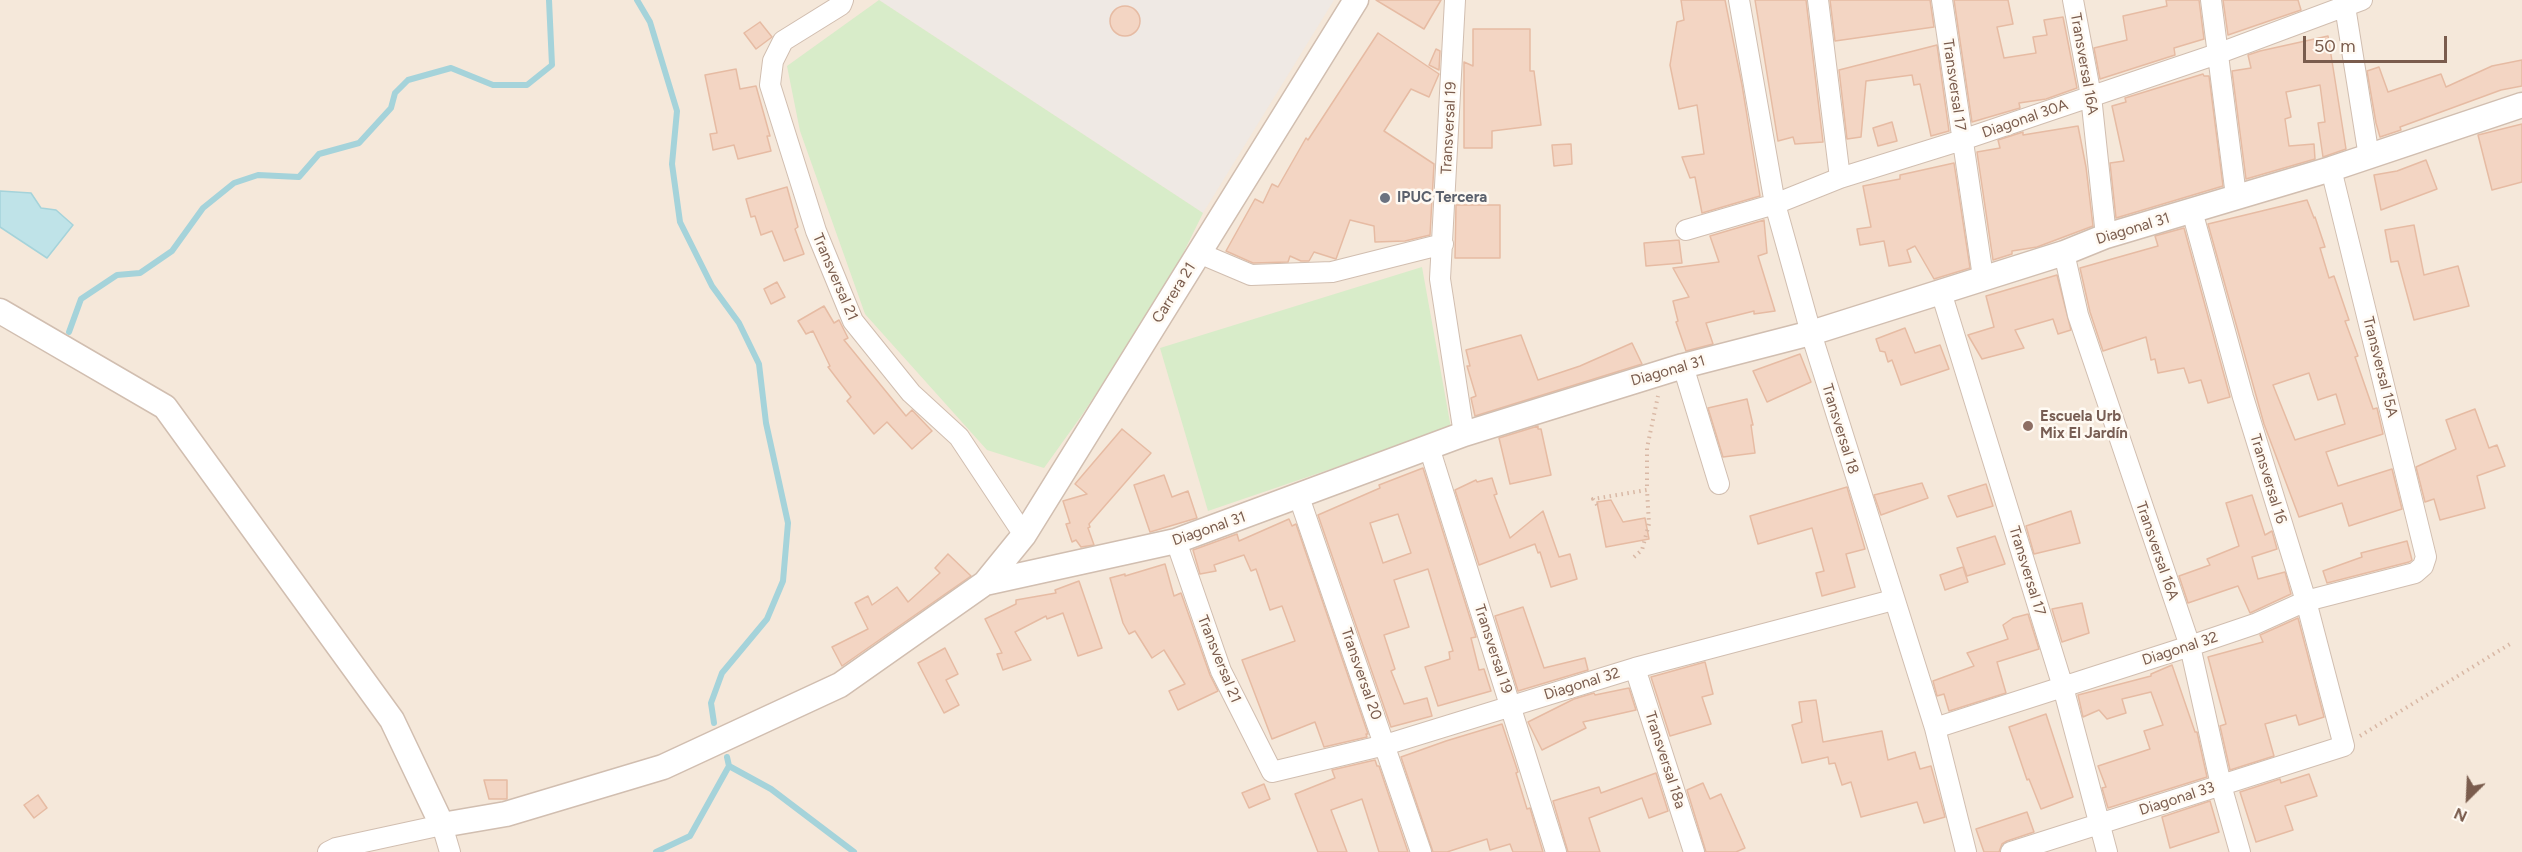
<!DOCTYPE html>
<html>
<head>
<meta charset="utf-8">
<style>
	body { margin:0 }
	#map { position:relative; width:2522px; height:852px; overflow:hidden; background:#fdf6ec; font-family:Figtree,sans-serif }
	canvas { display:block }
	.north { position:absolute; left:2438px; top:768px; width:60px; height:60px; -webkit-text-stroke:4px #fffaf3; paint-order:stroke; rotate:204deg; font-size:16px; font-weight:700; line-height:24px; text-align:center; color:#7a5c4d }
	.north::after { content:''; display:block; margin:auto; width:21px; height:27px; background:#7a5c4d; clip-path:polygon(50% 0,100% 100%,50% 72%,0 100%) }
	.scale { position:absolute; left:2303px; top:36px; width:144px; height:27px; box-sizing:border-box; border:3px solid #7a5c4d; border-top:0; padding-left:8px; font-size:18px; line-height:21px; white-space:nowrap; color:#7a5c4d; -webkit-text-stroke:4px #fffaf3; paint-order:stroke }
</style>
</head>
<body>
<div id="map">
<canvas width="2522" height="852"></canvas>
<div class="north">N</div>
<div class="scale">50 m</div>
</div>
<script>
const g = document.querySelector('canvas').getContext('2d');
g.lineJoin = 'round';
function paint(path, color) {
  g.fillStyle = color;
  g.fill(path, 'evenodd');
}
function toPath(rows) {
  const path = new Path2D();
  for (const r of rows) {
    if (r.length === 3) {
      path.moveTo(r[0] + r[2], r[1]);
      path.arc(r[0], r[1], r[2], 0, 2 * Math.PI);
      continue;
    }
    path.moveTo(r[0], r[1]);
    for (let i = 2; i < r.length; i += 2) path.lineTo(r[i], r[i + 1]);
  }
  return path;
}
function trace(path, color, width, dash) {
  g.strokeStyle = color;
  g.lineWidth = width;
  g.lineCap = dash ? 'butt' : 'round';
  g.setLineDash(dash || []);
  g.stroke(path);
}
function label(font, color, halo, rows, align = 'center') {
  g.font = font + ' Figtree,sans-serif';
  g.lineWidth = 5;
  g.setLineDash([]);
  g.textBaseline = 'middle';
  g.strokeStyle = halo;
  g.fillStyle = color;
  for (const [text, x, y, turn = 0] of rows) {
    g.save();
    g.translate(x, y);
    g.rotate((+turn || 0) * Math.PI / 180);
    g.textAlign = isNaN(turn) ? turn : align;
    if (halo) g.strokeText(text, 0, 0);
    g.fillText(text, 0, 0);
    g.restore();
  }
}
const residential = toPath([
	[0,0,2522,0,2522,852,0,852]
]);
const industrial = toPath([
	[879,0,1334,0,1203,213]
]);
const green = toPath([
	[879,0,1203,213,1169,282,1082,415,1044,468,987,450,865,314,800,131,787,66],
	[1422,267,1451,428,1208,511,1160,348]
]);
const water = toPath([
	[0,191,31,193,41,208,56,210,73,225,47,258,0,227,0,191]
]);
const stream = toPath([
	[637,0,650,22,677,111,672,164,680,222,712,286,739,323,759,364,766,423,788,523,783,581,767,619,722,673,711,703,714,723],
	[69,332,81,299,117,275,140,273,172,251,203,208,234,183,258,175,299,177,319,154,359,143,391,108,395,93,408,80,451,68,493,85,527,85,552,65,549,0],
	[729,766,771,789,854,852],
	[656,852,690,836,729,766,727,757]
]);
const building = toPath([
	[1376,0,1441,0,1424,29,1376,0],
	[1681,0,1725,0,1742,85,1760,196,1702,213,1695,177,1690,178,1682,157,1704,154,1697,105,1679,109,1670,65,1677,22,1684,20,1681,0],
	[1755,0,1806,0,1823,142,1795,144,1793,137,1778,141,1755,0],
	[1830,0,1930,0,1934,27,1835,41,1830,0],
	[1954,0,2008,0,2013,24,1997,27,2004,58,2036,53,2033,37,2047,35,2044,20,2063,17,2077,88,2046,99,2019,103,2020,108,1972,122,1954,0],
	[2166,0,2199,0,2204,39,2174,48,2175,55,2100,79,2094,48,2127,40,2123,16,2167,6,2166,0],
	[2223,0,2298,0,2301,10,2228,35,2223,0],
	[1125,21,15],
	[760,22,772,37,756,49,744,33,760,22],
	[1473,29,1530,29,1530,71,1534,71,1541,125,1492,131,1492,148,1464,148,1464,62,1473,66,1473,29],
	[1378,33,1439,74,1429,97,1411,89,1384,131,1434,164,1430,235,1405,241,1375,242,1374,226,1350,220,1336,259,1314,252,1309,261,1301,261,1290,256,1288,262,1253,263,1226,251,1255,199,1263,203,1272,184,1278,187,1306,138,1308,140,1378,33],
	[2328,36,2346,149,2323,157,2318,123,2325,122,2320,85,2286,92,2291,117,2285,119,2289,146,2314,144,2315,159,2246,179,2232,71,2251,68,2248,55,2260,51,2328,36],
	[1937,45,1949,131,1931,136,1920,84,1914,85,1912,75,1866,81,1861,137,1847,139,1839,70,1937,45],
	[1436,49,1440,51,1439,70,1429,65,1436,49],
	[2522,60,2522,86,2501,90,2400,127,2401,130,2380,137,2376,123,2367,71,2379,67,2388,92,2441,74,2446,87,2492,66,2522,60],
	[736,69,740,89,756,86,770,136,767,136,771,151,738,159,734,145,713,150,710,134,717,133,705,75,736,69],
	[2203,74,2204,76,2209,76,2223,186,2116,218,2110,163,2124,161,2112,106,2126,102,2125,98,2203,74],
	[1892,122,1897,141,1878,146,1873,128,1892,122],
	[2522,124,2522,182,2492,190,2478,135,2522,124],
	[2078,126,2086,167,2093,226,2037,247,2012,251,2012,254,1993,260,1977,152,2000,148,1998,140,2023,132,2023,135,2078,126],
	[1571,144,1572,164,1554,166,1552,145,1571,144],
	[2426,160,2437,189,2381,210,2374,175,2397,171,2426,160],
	[1954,163,1970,268,1934,279,1915,246,1907,250,1911,262,1889,266,1884,241,1860,245,1857,229,1871,227,1863,186,1900,179,1900,175,1954,163],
	[787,187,798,227,795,229,804,254,784,261,772,231,761,235,755,216,751,217,746,199,787,187],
	[2307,200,2314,218,2315,217,2325,247,2320,248,2329,278,2334,276,2349,320,2345,321,2358,356,2355,357,2373,409,2377,408,2383,434,2326,452,2338,486,2392,469,2402,509,2349,526,2342,503,2299,517,2264,424,2208,224,2307,200],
	[2309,373,2318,400,2336,394,2345,424,2295,440,2273,385,2309,373],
	[1456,205,1500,205,1500,258,1455,258,1456,205],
	[1764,220,1767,253,1758,256,1775,311,1754,314,1754,311,1706,323,1713,344,1686,351,1676,322,1678,321,1673,301,1689,297,1673,268,1719,262,1710,236,1764,220],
	[2414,225,2424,275,2458,266,2469,306,2414,320,2398,261,2391,262,2385,230,2414,225],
	[2184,228,2230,397,2208,403,2201,380,2189,383,2184,368,2158,373,2155,359,2151,360,2146,337,2103,351,2090,312,2080,268,2158,246,2155,236,2184,228],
	[1679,240,1682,263,1646,266,1644,243,1679,240],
	[2057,275,2071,330,2058,334,2053,319,2015,330,2024,348,1982,359,1968,335,1994,327,1986,296,2057,275],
	[777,282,785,297,771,304,764,289,777,282],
	[824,306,834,323,839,320,848,338,844,340,906,416,912,410,932,431,912,449,887,422,874,434,847,401,851,397,828,367,830,366,813,331,806,334,798,321,824,306],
	[1905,328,1915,353,1940,345,1949,369,1901,385,1892,360,1888,362,1885,352,1880,351,1876,339,1905,328],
	[1521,335,1538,380,1580,366,1632,343,1642,364,1475,416,1471,398,1476,396,1467,366,1470,366,1466,350,1521,335],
	[1800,354,1811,382,1767,402,1753,371,1800,354],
	[1747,399,1753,425,1751,425,1755,453,1723,457,1708,408,1747,399],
	[2475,409,2489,448,2497,445,2505,466,2477,476,2485,508,2440,520,2434,499,2425,502,2416,467,2456,449,2446,420,2475,409],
	[1538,426,1538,429,1541,429,1551,475,1510,484,1499,438,1538,426],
	[1122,429,1151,453,1089,524,1090,527,1088,528,1094,545,1081,547,1076,540,1072,542,1066,524,1070,523,1063,501,1087,494,1075,484,1122,429],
	[1423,468,1476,637,1471,638,1479,670,1484,669,1491,691,1438,706,1425,667,1450,659,1449,652,1453,651,1428,569,1394,580,1409,627,1384,635,1395,669,1391,671,1404,704,1427,698,1432,716,1391,727,1318,515,1380,488,1379,485,1423,468],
	[1398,514,1411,553,1383,563,1370,523,1398,514],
	[1164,475,1172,497,1188,491,1197,518,1150,532,1134,485,1164,475],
	[1492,478,1497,494,1494,495,1510,538,1543,511,1559,557,1570,554,1577,579,1551,587,1540,552,1538,553,1535,544,1479,565,1455,490,1476,480,1477,482,1492,478],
	[1922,483,1928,498,1881,515,1874,495,1922,483],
	[1986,484,1993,506,1957,517,1948,496,1986,484],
	[1847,487,1865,549,1846,554,1855,587,1822,596,1816,573,1824,571,1812,528,1758,544,1750,516,1847,487],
	[2252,495,2265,535,2272,531,2277,549,2252,557,2258,579,2285,572,2291,594,2250,613,2238,586,2188,603,2179,576,2210,565,2207,559,2239,546,2226,503,2252,495],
	[1611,500,1623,522,1645,518,1649,539,1606,547,1597,502,1611,500],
	[2071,511,2080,543,2034,554,2026,526,2071,511],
	[1289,519,1292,526,1296,524,1368,734,1366,734,1367,737,1324,747,1315,722,1272,739,1242,660,1295,641,1282,606,1270,610,1256,569,1251,571,1244,555,1214,565,1216,571,1200,574,1193,550,1237,534,1239,541,1289,519],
	[1995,536,2005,564,1967,576,1957,548,1995,536],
	[2407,541,2412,560,2409,562,2327,583,2323,571,2362,557,2361,553,2407,541],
	[948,554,971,576,842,666,832,647,868,629,855,603,868,596,872,605,897,587,908,602,940,573,935,568,948,554],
	[1165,564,1174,596,1181,593,1210,675,1218,691,1178,710,1169,691,1185,684,1164,650,1152,658,1135,631,1129,634,1123,623,1110,578,1125,574,1125,576,1165,564],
	[1963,567,1968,582,1945,590,1940,575,1963,567],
	[1079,581,1102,648,1078,656,1063,613,1047,619,1046,616,1015,632,1031,660,1003,670,997,654,1002,653,985,619,1016,604,1016,600,1056,593,1055,590,1079,581],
	[2082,603,2089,633,2062,642,2052,609,2082,603],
	[1523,607,1544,668,1585,658,1588,670,1518,691,1495,616,1523,607],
	[2028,614,2039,649,1997,662,2006,693,1949,711,1944,694,1937,696,1933,681,1974,666,1967,653,2008,639,2003,625,2013,618,2028,614],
	[2298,618,2324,717,2299,725,2296,715,2265,724,2274,756,2230,770,2220,726,2226,724,2208,657,2263,642,2260,635,2298,618],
	[945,648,958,674,946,680,959,705,944,713,918,663,945,648],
	[1705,662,1713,694,1702,697,1711,724,1670,736,1651,677,1705,662],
	[2172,665,2195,732,2197,732,2207,777,2108,808,2102,788,2106,787,2098,766,2150,749,2144,731,2163,725,2151,692,2122,699,2126,713,2107,719,2099,710,2083,717,2078,695,2151,676,2151,674,2172,665],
	[1629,688,1636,710,1583,722,1586,728,1542,750,1528,722,1574,699,1594,693,1595,695,1629,688],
	[1816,700,1823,742,1882,731,1888,760,1915,752,1920,769,1931,766,1945,817,1924,823,1917,802,1861,817,1851,782,1842,785,1835,763,1829,764,1828,757,1802,763,1792,725,1802,722,1799,702,1816,700],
	[2046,714,2073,797,2041,809,2029,779,2027,780,2009,727,2046,714],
	[1502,724,1518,772,1516,773,1527,809,1530,808,1543,852,1513,852,1510,844,1490,850,1487,839,1447,852,1433,852,1401,757,1446,741,1502,724],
	[1375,760,1377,766,1379,766,1408,852,1379,852,1362,799,1331,810,1347,852,1318,852,1295,794,1335,778,1332,770,1375,760],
	[1656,773,1668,811,1649,818,1642,798,1589,818,1600,852,1568,852,1553,801,1599,787,1601,793,1656,773],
	[2309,774,2317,796,2285,806,2293,830,2256,842,2240,792,2280,779,2281,783,2309,774],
	[484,780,507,780,507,799,489,799,484,780],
	[1703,783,1710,799,1721,794,1745,848,1736,852,1706,852,1687,790,1703,783],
	[1264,784,1270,799,1249,808,1242,793,1264,784],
	[38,795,47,808,34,818,24,805,38,795],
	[2210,801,2219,832,2170,848,2162,817,2210,801],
	[2027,812,2034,832,2007,841,2002,844,1999,852,1984,852,1976,829,2027,812]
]);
const path = toPath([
	[1597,505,1593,499,1647,490,1647,448,1658,396],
	[1634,557,1642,550,1649,524,1647,490],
	[2360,736,2510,644]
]);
const minor = toPath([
	[843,0,841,5,783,41,773,61,770,85,816,231,853,321,911,393,959,437,1024,535],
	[1455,0,1440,279,1464,434],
	[1739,0,1775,204,1811,333,1935,728,1966,852],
	[1818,0,1840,178],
	[1942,0,1983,277],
	[2073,0,2091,96,2106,236],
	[2211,0,2236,196],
	[2344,0,2369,157],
	[1686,230,1775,204,1840,178,1962,140,2217,54,2362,0],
	[1199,253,1251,275,1332,272,1443,244],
	[2064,253,2078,315,2190,646,2221,785,2240,852],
	[1941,292,2063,687,2107,852],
	[1683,366,1719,484],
	[1429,447,1556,852],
	[1299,497,1421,852],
	[1176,541,1221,671,1272,772,1385,745,1635,668,1893,600],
	[1635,668,1694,852],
	[1935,728,2190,646,2255,624,2306,601,2415,573,2423,566,2426,557,2331,169],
	[328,852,336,848,442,825,450,852],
	[2011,852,2344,746,2306,601,2243,397,2192,211]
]);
const tertiary = toPath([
	[0,311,165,407,392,720,442,825,506,814,663,767,840,685,985,583,1176,541,1464,434,1683,366,1811,333,2064,253,2106,236,2331,169,2522,105],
	[985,583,1024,535,1356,0]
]);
const markers = [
	[1385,198,6,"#6b7280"],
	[2028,426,6,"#8d6e63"]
];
const streetNames = [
	["Transversal 16A",2084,64,80],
	["Transversal 17",1954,85,82],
	["Diagonal 30A",2025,119,-19],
	["Transversal 19",1449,128,-87],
	["Diagonal 31",2133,229,-17],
	["Transversal 21",835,277,67],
	["Carrera 21",1174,293,-58],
	["Transversal 15A",2380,367,76],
	["Diagonal 31",1668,371,-16],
	["Transversal 18",1840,429,73],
	["Transversal 16",2268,479,73],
	["Diagonal 31",1209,529,-19],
	["Transversal 16A",2157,551,71],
	["Transversal 17",2027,571,73],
	["Transversal 19",1493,649,72],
	["Diagonal 32",2180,649,-18],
	["Transversal 21",1219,659,68],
	["Transversal 20",1361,674,71],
	["Diagonal 32",1582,684,-17],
	["Transversal 18a",1665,760,72],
	["Diagonal 33",2177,799,-18]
];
const worshipNames = [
	["IPUC Tercera",1397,198]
];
const educationNames = [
	["Escuela Urb",2040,417],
	["Mix El Jardín",2040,434]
];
paint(residential, '#f5e8da');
paint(industrial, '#efe9e4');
paint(green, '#d8ecc9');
paint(water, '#bfe3e8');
trace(water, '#a5d3da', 1.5);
trace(stream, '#a5d3da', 6);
paint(building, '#f3d5c3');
trace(building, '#e6bba3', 1.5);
trace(minor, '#d1beb0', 22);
trace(tertiary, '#d1beb0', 27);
trace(path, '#d9b8a5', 4, [1.5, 4.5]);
trace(minor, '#fff', 20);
trace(tertiary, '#fff', 24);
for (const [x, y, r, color] of markers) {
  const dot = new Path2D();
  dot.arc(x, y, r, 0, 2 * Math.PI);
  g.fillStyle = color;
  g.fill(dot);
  trace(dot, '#fffaf3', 2);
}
label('15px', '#7a5c4d', '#fffaf3', streetNames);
label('bold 15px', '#5b616d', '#fffaf3', worshipNames, 'left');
label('bold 15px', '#785e54', '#fffaf3', educationNames, 'left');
</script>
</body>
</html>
